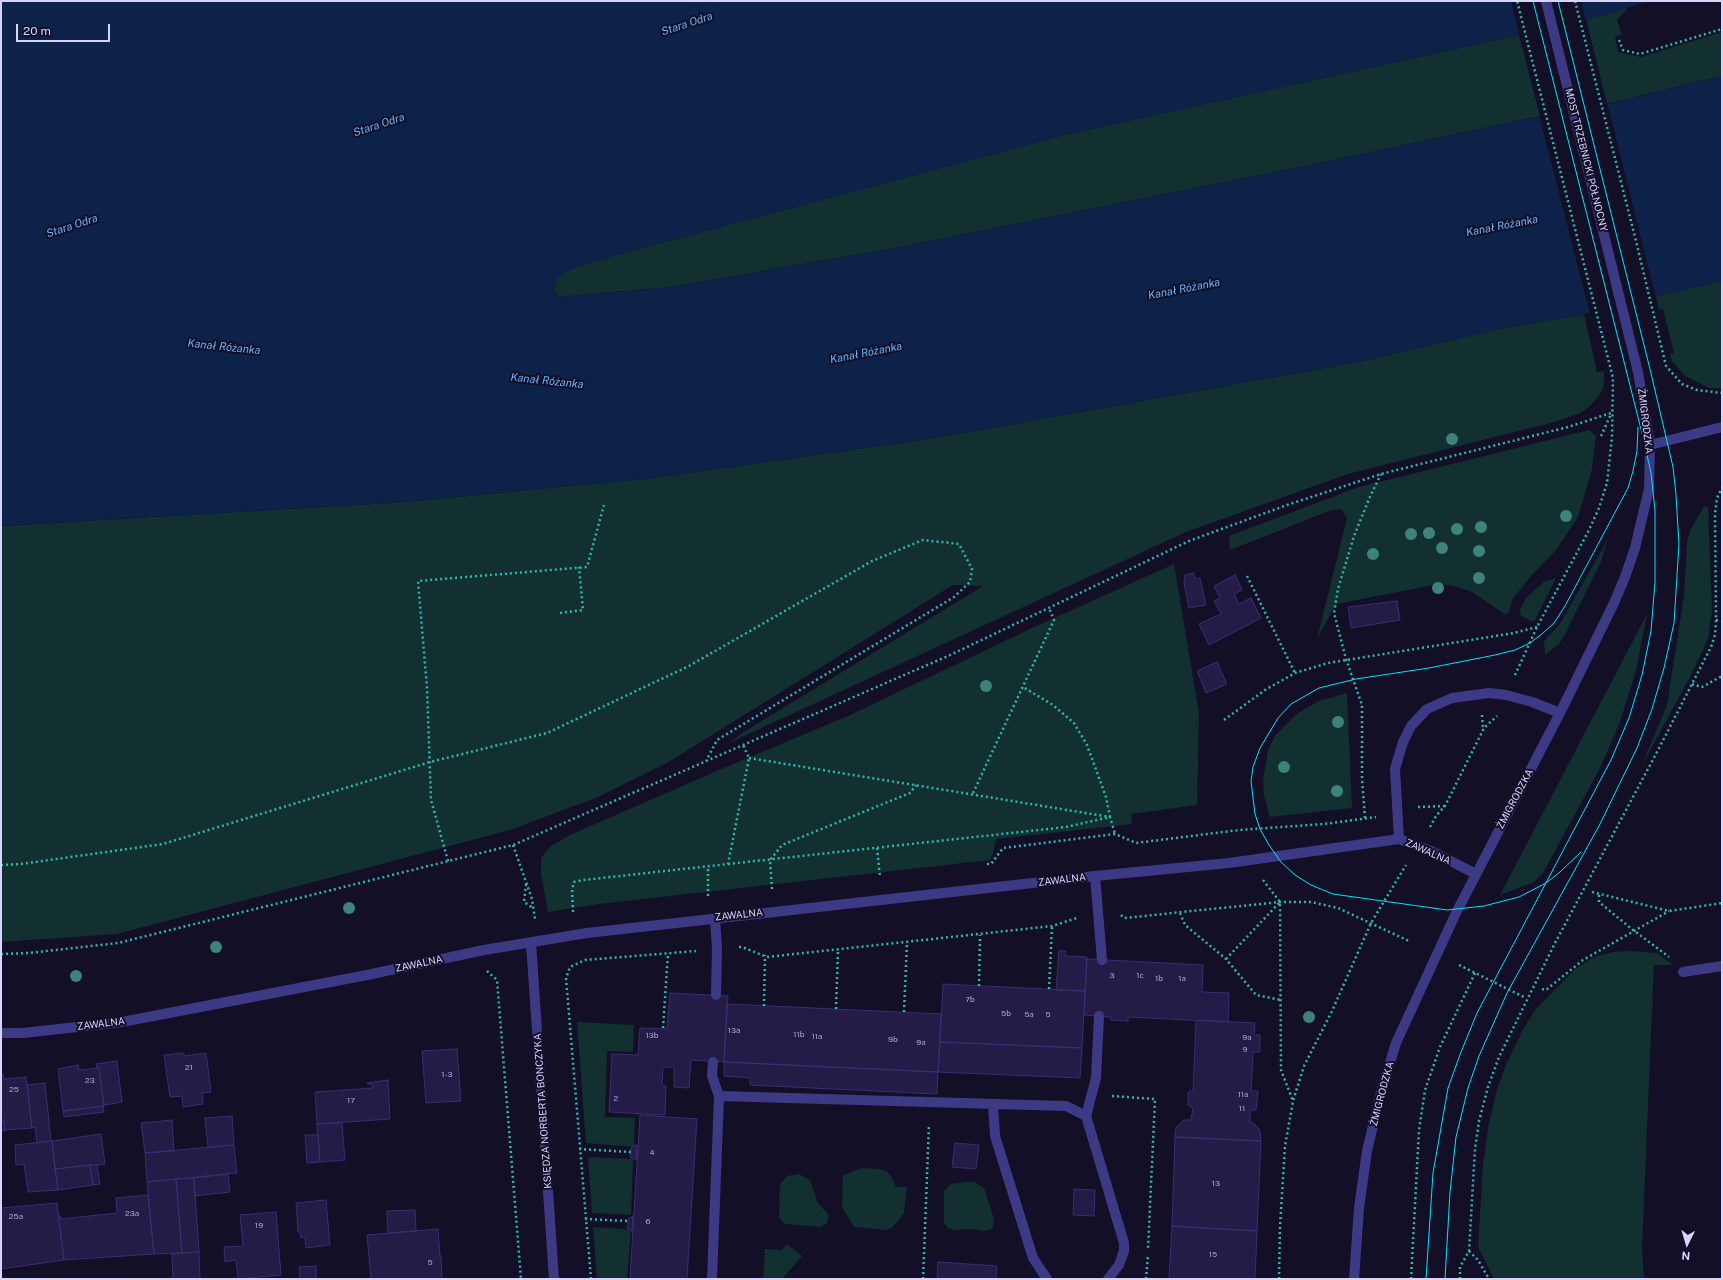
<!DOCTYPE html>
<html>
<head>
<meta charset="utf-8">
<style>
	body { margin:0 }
	#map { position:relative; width:1723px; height:1280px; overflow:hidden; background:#130f26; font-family:"Public Sans",sans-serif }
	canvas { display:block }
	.frame { position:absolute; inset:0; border:2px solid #d9d4ff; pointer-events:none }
	.north { position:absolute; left:1667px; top:1224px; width:40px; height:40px; -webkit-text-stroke:3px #130f26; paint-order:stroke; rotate:185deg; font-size:11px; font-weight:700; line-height:16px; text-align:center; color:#d9d4ff }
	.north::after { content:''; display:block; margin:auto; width:14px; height:18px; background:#d9d4ff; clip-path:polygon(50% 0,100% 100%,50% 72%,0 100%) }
	.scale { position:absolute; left:16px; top:24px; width:94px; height:18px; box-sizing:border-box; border:2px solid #d9d4ff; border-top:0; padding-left:5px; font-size:12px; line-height:14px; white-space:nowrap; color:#d9d4ff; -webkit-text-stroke:3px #130f26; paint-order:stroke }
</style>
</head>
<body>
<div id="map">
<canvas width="1723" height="1280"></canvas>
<div class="frame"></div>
<div class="north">N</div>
<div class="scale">20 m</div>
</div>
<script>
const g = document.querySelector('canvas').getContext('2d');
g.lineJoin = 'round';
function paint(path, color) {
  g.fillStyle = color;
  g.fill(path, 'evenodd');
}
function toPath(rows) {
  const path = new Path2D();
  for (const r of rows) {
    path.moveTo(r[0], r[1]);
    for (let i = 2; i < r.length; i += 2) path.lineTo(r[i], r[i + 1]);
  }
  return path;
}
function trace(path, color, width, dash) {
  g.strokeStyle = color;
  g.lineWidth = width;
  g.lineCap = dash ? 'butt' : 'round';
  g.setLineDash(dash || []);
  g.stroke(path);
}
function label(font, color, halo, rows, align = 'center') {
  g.font = font + ' "Public Sans",sans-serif';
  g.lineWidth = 4;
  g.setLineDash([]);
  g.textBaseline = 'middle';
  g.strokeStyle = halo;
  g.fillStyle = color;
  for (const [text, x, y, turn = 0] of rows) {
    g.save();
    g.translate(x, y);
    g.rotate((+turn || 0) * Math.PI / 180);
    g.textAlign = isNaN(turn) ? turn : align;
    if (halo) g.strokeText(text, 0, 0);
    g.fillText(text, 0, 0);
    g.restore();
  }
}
const green = toPath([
	[1628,8,1617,20,1622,35,1615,36,1618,52,1641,57,1722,32,1722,76,1607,104,1586,19],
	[1519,35,1540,116,1315,164,890,249,670,287,558,297,554,289,557,278,573,268,616,255,1064,135],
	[1722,281,1722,388,1709,388,1685,376,1672,361,1670,354,1674,353,1663,309,1659,310,1656,296],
	[1584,314,1597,372,1604,371,1604,380,1603,388,1598,397,1589,407,1578,414,1554,422,1348,474,1186,532,729,743,742,733,983,586,953,585,667,763,598,797,510,830,117,934,1,942,1,526,405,502,653,478,936,438,1358,362,1504,328],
	[1589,430,1596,436,1592,469,1578,517,1556,550,1530,577,1512,600,1509,612,1506,615,1472,592,1455,586,1439,584,1336,604,1317,639,1347,518,1342,510,1337,509,1324,513,1230,550,1229,536,1359,487],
	[1704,506,1708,508,1712,611,1708,639,1690,677,1641,767,1667,705,1684,596,1687,542,1690,531],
	[1608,539,1600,564,1565,634,1559,644,1545,655,1544,641,1559,625],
	[1174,564,1199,713,1197,805,1131,814,1132,824,996,839,993,854,990,860,599,904,548,912,541,874,541,858,551,846,570,835,719,770,848,716,1032,628],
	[1556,578,1534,622,1521,616,1520,609,1527,597,1544,582],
	[1647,614,1636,671,1619,725,1600,768,1543,873,1534,882,1500,895],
	[1347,693,1352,808,1270,817,1264,796,1263,781,1268,750,1275,736,1298,713,1319,701],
	[1631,951,1657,953,1673,965,1654,965,1642,1247,1644,1279,1494,1279,1478,1247,1483,1165,1488,1128,1497,1090,1506,1065,1522,1031,1535,1010,1574,970,1594,957,1613,952],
	[577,1022,634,1025,633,1052,607,1051,605,1117,635,1118,634,1147,586,1143],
	[588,1157,633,1159,631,1215,592,1213],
	[863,1168,879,1169,886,1171,891,1176,896,1187,907,1187,904,1213,893,1227,886,1230,854,1227,842,1207,843,1176,853,1171],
	[799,1174,810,1180,818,1203,829,1215,827,1223,821,1227,785,1224,779,1217,780,1186,781,1183,787,1176],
	[967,1182,975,1182,984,1188,994,1219,993,1227,990,1230,983,1231,971,1229,955,1230,948,1228,944,1223,944,1191,951,1184],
	[593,1227,625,1229,631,1231,627,1279,597,1279],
	[787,1244,802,1256,782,1279,763,1279,765,1249,782,1250]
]);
const water = toPath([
	[1,1,1648,1,1610,14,1519,35,1064,135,616,255,573,268,557,278,554,289,558,297,670,287,890,249,1315,164,1507,123,1613,103,1722,76,1722,281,1584,314,1504,328,1358,362,936,438,653,478,571,486,405,502,1,526]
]);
const pier = toPath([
	[1511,1,1581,1,1586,21,1520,37],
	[1607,102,1656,298,1590,314,1539,115]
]);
const building = toPath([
	[1193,573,1196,579,1200,578,1206,605,1189,608,1184,583,1185,575,1193,573],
	[1235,575,1242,590,1234,594,1239,604,1251,598,1261,618,1209,645,1199,624,1221,614,1214,601,1220,598,1214,586,1235,575],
	[1397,601,1400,620,1351,628,1348,607,1397,601],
	[1217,662,1227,684,1206,693,1197,671,1217,662],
	[1059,951,1066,951,1065,956,1087,957,1085,991,1056,990,1059,951],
	[1087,959,1203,965,1202,992,1229,993,1228,1022,1128,1017,1128,1021,1111,1020,1111,1017,1084,1015,1087,959],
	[943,984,1085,991,1082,1048,940,1042,943,984],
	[670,993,728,996,724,1062,691,1060,689,1088,674,1087,674,1067,663,1067,662,1085,666,1086,665,1115,609,1112,612,1054,638,1055,640,1028,667,1029,670,993],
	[727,1004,941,1014,938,1072,724,1062,727,1004],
	[1201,1020,1255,1023,1254,1035,1260,1035,1260,1052,1253,1052,1251,1091,1258,1091,1256,1110,1250,1110,1250,1123,1253,1123,1260,1130,1261,1141,1175,1137,1176,1128,1184,1120,1191,1120,1193,1108,1188,1105,1188,1093,1190,1091,1193,1091,1196,1021,1201,1020],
	[940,1042,1082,1048,1080,1078,938,1072,940,1042],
	[457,1049,461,1101,426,1103,422,1051,457,1049],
	[183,1053,185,1056,206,1053,211,1092,202,1093,203,1104,183,1107,182,1096,170,1097,164,1055,183,1053],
	[117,1061,122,1102,104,1105,99,1068,97,1068,96,1064,117,1061],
	[724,1062,938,1072,937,1094,750,1085,750,1078,724,1076,724,1062],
	[78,1065,79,1070,99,1068,104,1106,63,1111,58,1069,78,1065],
	[3,1074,4,1079,26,1077,32,1128,5,1130,4,1120,1,1120,1,1075,3,1074],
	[388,1080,390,1119,317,1124,315,1092,373,1088,372,1084,368,1084,367,1083,388,1080],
	[45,1083,51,1141,37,1143,35,1127,32,1128,27,1085,45,1083],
	[103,1106,104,1112,64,1117,63,1111,103,1106],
	[640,1115,697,1119,687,1279,630,1279,640,1115],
	[232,1116,234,1145,208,1147,205,1118,232,1116],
	[1,1120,4,1120,5,1130,1,1131,1,1120],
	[172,1120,174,1151,145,1153,141,1123,172,1120],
	[342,1123,345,1160,320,1162,317,1124,342,1123],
	[101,1134,105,1164,55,1169,52,1141,101,1134],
	[305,1135,318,1135,320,1162,307,1163,305,1135],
	[1175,1137,1261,1141,1257,1231,1172,1226,1175,1137],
	[52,1141,58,1190,28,1192,24,1164,16,1165,15,1145,52,1141],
	[955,1143,979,1145,976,1169,952,1167,955,1143],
	[234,1145,237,1173,147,1182,145,1153,234,1145],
	[636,1145,637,1145,636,1160,630,1157,631,1148,636,1145],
	[90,1165,97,1165,100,1184,93,1185,90,1165],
	[90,1165,93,1185,58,1190,55,1169,90,1165],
	[228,1174,230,1192,195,1196,194,1178,228,1174],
	[194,1178,199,1252,182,1253,176,1179,194,1178],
	[176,1179,182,1253,154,1254,147,1182,176,1179],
	[1074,1189,1095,1190,1094,1216,1073,1215,1074,1189],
	[148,1195,154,1254,64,1260,58,1216,61,1216,61,1219,117,1213,116,1198,148,1195],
	[326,1200,330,1245,306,1248,305,1237,301,1238,300,1232,298,1232,296,1203,326,1200],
	[57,1203,64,1260,1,1269,1,1208,57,1203],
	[415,1210,416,1231,388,1233,387,1211,415,1210],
	[276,1212,281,1275,238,1279,236,1260,225,1262,224,1247,243,1246,240,1215,276,1212],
	[633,1216,632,1231,627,1228,628,1219,633,1216],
	[1172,1226,1257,1231,1255,1279,1169,1279,1172,1226],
	[438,1229,440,1256,441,1256,442,1279,371,1279,367,1235,438,1229],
	[199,1252,200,1279,173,1279,172,1254,199,1252],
	[938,1262,997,1266,996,1279,937,1279,938,1262],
	[316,1266,316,1279,300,1279,299,1267,316,1266]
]);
const path = toPath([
	[1575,1,1635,237,1666,366,1682,384,1697,390,1722,393],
	[1619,40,1623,50,1640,54,1722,29],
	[1601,436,1611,414],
	[1247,576,1295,673],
	[560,613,583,610,579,567],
	[1716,620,1722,621],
	[1515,675,1537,627,1589,530,1599,508,1607,483,1612,437,1613,378,1517,1],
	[1692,684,1702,687,1722,676],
	[1482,715,1483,728],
	[1224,720,1265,690,1295,673,1328,663,1514,633,1537,627],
	[749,758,1110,817,1115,834],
	[973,793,1054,620,1049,608],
	[1418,807,1445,806],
	[1365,818,1362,779,1362,705,1346,659,1334,613,1338,589,1354,536,1369,499,1381,474],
	[1430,827,1436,816,1445,806,1484,728,1497,716],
	[513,845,532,899,535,919],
	[877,848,880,877],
	[448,861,431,800,427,688,418,581,587,567,604,505],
	[728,864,1066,827,1110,817,1106,797,1087,745,1074,723,1053,705,1023,687],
	[987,864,991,864,1003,848,1115,834,1136,843,1239,830,1324,824,1376,817],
	[1,865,21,864,163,844,430,762,547,733,689,666,872,561,923,540,959,544,972,569,970,582,954,597,717,740,706,761],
	[1263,880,1280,902,1281,1070,1293,1101],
	[526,884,524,902,533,908],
	[772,889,770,860,782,845,910,793,916,785],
	[1592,892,1669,911,1722,903],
	[1599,895,1599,902,1633,930,1669,957],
	[708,896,708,867],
	[573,912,572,889,574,882,584,880,728,864,749,758,743,745],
	[1180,913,1185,925,1226,959,1256,995,1281,1000],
	[1121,915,1124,918,1280,902,1311,902,1338,908,1409,941],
	[739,947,742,947,767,957,1052,926,1077,918],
	[1,954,29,953,118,943,513,845,948,656,1189,541,1287,505,1381,474,1568,427,1611,413],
	[1226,959,1280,902],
	[1459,965,1526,998],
	[487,971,497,980,521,1279],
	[979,986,980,935],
	[1049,989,1052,926],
	[1542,989,1546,990,1583,960,1669,911],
	[764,1006,765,955],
	[836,1009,838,949],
	[904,1012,907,942],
	[663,1028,668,953],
	[1112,1096,1155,1099,1148,1249],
	[579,1149,631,1152],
	[585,1219,628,1221],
	[1469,1251,1478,1260,1489,1279],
	[591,1279,566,978,570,967,585,960,696,951],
	[923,1279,929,1124],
	[1146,1279,1148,1254],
	[1279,1279,1280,1226,1285,1146,1293,1101,1304,1066,1332,1011,1371,923,1406,865],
	[1411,1279,1419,1130,1425,1090,1440,1047,1475,973],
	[1460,1279,1460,1267,1469,1251,1475,1149,1479,1121,1488,1087,1499,1057,1555,943,1657,752,1711,647,1715,635,1716,620,1715,514,1717,498,1722,488]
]);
const service = toPath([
	[1399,839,1395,769,1403,742,1411,726,1427,709,1452,698,1489,693,1506,695,1532,702,1560,713],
	[1095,876,1102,960],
	[715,918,717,949,716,995],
	[1683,972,1722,966],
	[1086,1116,1096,1078,1099,1016]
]);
const minor = toPath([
	[531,943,554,1279],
	[1,1033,23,1033,122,1022,367,975,484,950,587,933,1095,876,1229,863,1399,839,1431,851,1476,874],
	[719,1096,1066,1106,1086,1116,1124,1243,1124,1251,1119,1265,1108,1279],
	[993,1104,995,1136,1033,1258,1047,1279],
	[712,1279,719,1096,712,1076,713,1062]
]);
const tertiary = toPath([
	[1650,445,1722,427],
	[1354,1279,1359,1208,1367,1151,1380,1096,1396,1043,1456,913,1560,713,1614,603,1625,577,1635,548,1649,489,1650,445,1638,372,1546,1]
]);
const tram = toPath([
	[1581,852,1560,872,1546,883,1519,897,1484,906,1447,910,1333,894,1311,885,1295,875,1281,862,1269,845,1260,829,1255,814,1251,781,1253,767,1260,748,1278,718,1291,704,1319,688,1356,679,1429,668,1495,655,1515,650,1530,643,1543,633,1554,623,1565,606,1628,488,1633,471,1637,451,1638,427],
	[1426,1279,1433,1173,1448,1088,1461,1052,1477,1013,1611,760,1629,718,1642,675,1651,631,1655,582,1655,510,1651,473,1643,437,1533,1],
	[1445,1279,1450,1192,1456,1137,1468,1088,1479,1056,1507,993,1600,824,1637,748,1652,709,1664,668,1674,623,1679,544,1676,495,1673,467,1650,369,1558,1]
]);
const trees = [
	[1452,439],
	[1566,516],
	[1481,527],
	[1457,529],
	[1429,533],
	[1411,534],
	[1442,548],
	[1479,551],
	[1373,554],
	[1479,578],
	[1438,588],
	[986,686],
	[1338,722],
	[1284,767],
	[1337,791],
	[349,908],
	[216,947],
	[76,976],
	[1309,1017]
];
const numberNames = [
	["3",1112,976],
	["1c",1140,976],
	["1b",1159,979],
	["1a",1182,979],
	["7b",970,1000],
	["5b",1006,1014],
	["5a",1029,1015],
	["5",1048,1015],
	["13a",734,1031],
	["11b",799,1035],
	["13b",652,1036],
	["11a",817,1037],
	["9a",1247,1038],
	["9b",893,1040],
	["9a",921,1043],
	["9",1245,1050],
	["21",189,1068],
	["1-3",447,1075],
	["23",90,1081],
	["25",14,1090],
	["11a",1243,1095],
	["2",616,1099],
	["17",351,1101],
	["11",1242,1109],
	["4",652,1153],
	["13",1216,1184],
	["23a",132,1214],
	["25a",16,1217],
	["6",648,1222],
	["19",259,1226],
	["15",1213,1255],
	["5",430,1263]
];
const streetNames = [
	["MOST TRZEBNICKI PÓŁNOCNY",1586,160,76],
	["ŻMIGRODZKA",1645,421,83],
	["ŻMIGRODZKA",1515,799,-62],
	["ZAWALNA",1428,852,24],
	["ZAWALNA",1062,880,-7],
	["ZAWALNA",739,915,-6],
	["ZAWALNA",419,964,-12],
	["ZAWALNA",101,1024,-7],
	["ŻMIGRODZKA",1382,1094,-75],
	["KSIĘDZA NORBERTA BONCZYKA",543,1111,-94]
];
const waterNames = [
	["Stara Odra",687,24,-18],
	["Stara Odra",379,125,-18],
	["Stara Odra",72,226,-18],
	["Kanał Różanka",1502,226,-11],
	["Kanał Różanka",1184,289,-11],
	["Kanał Różanka",224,347,6],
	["Kanał Różanka",866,353,-11],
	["Kanał Różanka",547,381,6]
];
paint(green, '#12302f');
paint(water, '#0c2248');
paint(pier, '#130f26');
paint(building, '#241b47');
trace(building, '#3b2d73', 1);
trace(path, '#2fb8b0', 2.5, [2, 3]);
trace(service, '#3d3a85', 10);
trace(minor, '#3d3a85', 10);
trace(tertiary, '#3d3a85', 10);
trace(tram, '#00e5ff', 1);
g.fillStyle = '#3d827b';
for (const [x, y] of trees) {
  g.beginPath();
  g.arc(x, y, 6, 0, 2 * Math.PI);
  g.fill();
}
label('8px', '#aca6d1', null, numberNames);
label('10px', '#d9d4ff', '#130f26', streetNames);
label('italic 11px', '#62b6ff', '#130f26', waterNames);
</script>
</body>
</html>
